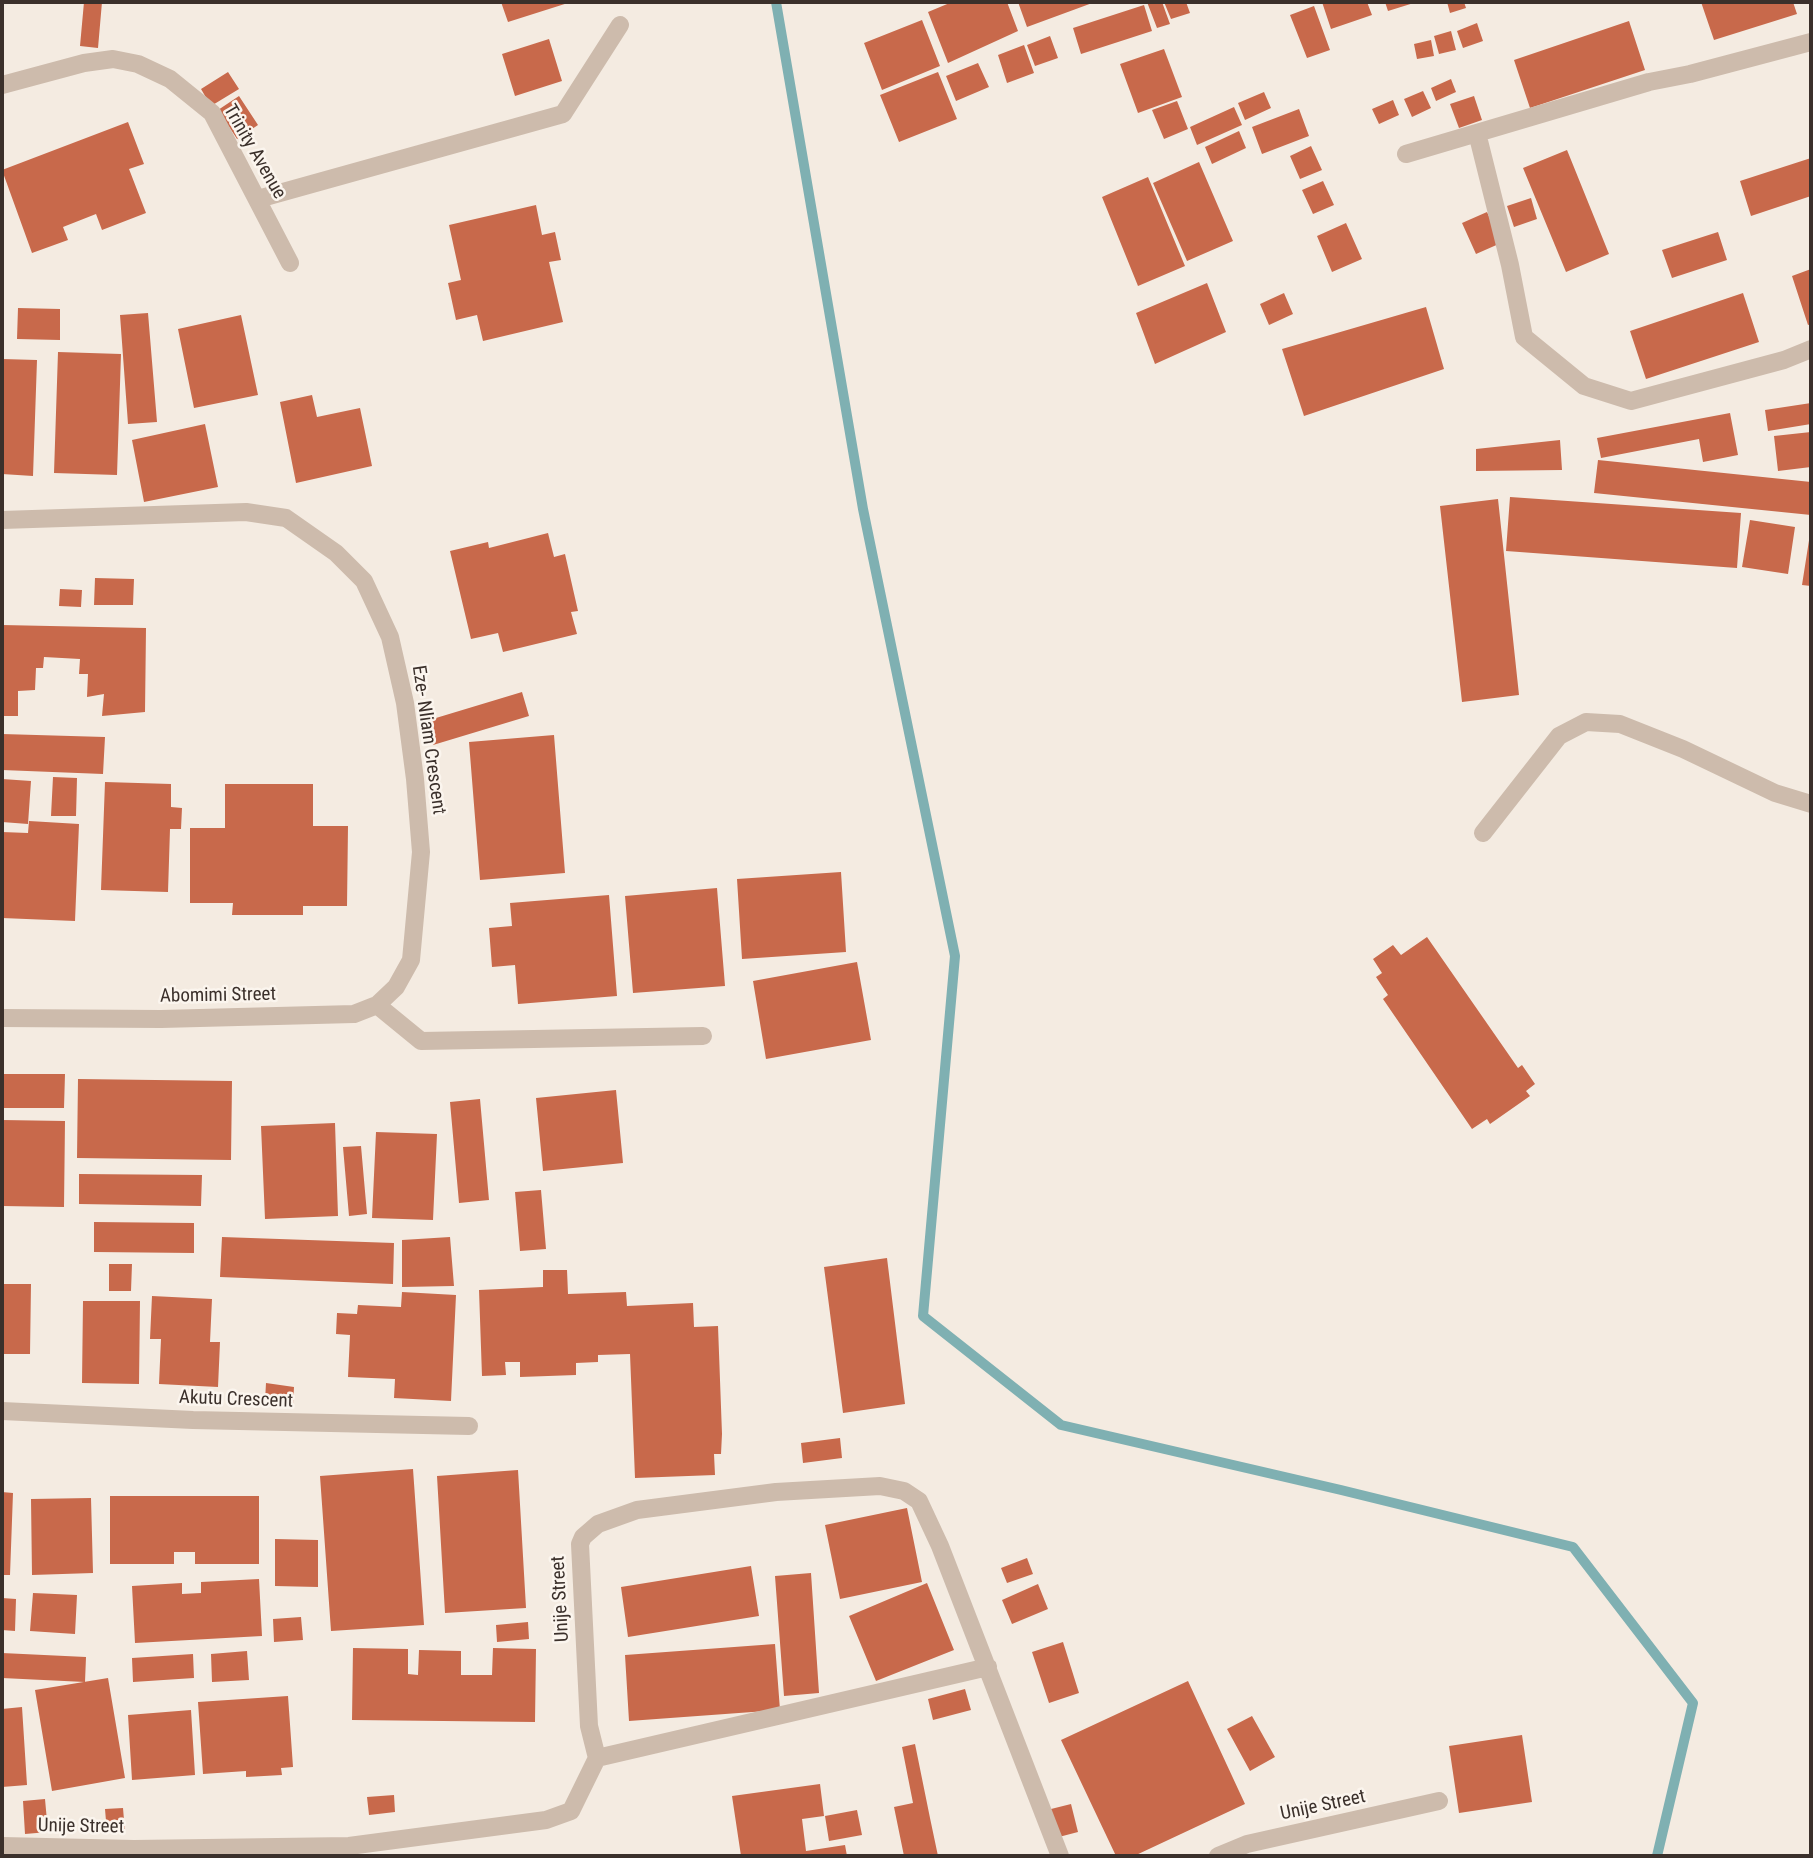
<!DOCTYPE html>
<html>
<head>
<meta charset="utf-8">
<style>
	body { margin:0 }
	#map { position:relative; width:1813px; height:1858px; overflow:hidden; background:#f4ebe1; font-family:"Roboto Condensed",sans-serif }
	canvas { display:block }
	.frame { position:absolute; inset:0; border:4px solid #3b302b; pointer-events:none }
</style>
</head>
<body>
<div id="map">
<canvas width="1813" height="1858"></canvas>
<div class="frame"></div>
</div>
<script>
const g = document.querySelector('canvas').getContext('2d');
g.lineJoin = 'round';
function toPath(rows) {
  const path = new Path2D();
  for (const r of rows) {
    path.moveTo(r[0], r[1]);
    for (let i = 2; i < r.length; i += 2) path.lineTo(r[i], r[i + 1]);
  }
  return path;
}
function trace(path, color, width, dash) {
  g.strokeStyle = color;
  g.lineWidth = width;
  g.lineCap = dash ? 'butt' : 'round';
  g.setLineDash(dash || []);
  g.stroke(path);
}
function paint(path, color) {
  g.fillStyle = color;
  g.fill(path, 'evenodd');
}
function label(font, color, halo, rows, align = 'center') {
  g.font = font + ' "Roboto Condensed",sans-serif';
  g.lineWidth = 5;
  g.setLineDash([]);
  g.textBaseline = 'middle';
  g.strokeStyle = halo;
  g.fillStyle = color;
  for (const [text, x, y, turn = 0] of rows) {
    g.save();
    g.translate(x, y);
    g.rotate((+turn || 0) * Math.PI / 180);
    g.textAlign = isNaN(turn) ? turn : align;
    if (halo) g.strokeText(text, 0, 0);
    g.fillText(text, 0, 0);
    g.restore();
  }
}
const stream = toPath([
	[776,2,863,509,955,956,923,1316,1061,1425,1341,1490,1573,1547,1693,1703,1657,1856]
]);
const building = toPath([
	[84,2,102,2,98,48,80,46],
	[501,2,571,2,508,22],
	[952,2,1007,2,1018,31,948,63,928,12],
	[1018,2,1095,2,1027,27],
	[1147,2,1162,2,1170,24,1157,28],
	[1164,2,1186,2,1190,13,1171,19],
	[1322,2,1367,2,1372,15,1331,29],
	[1385,2,1417,2,1388,11],
	[1447,2,1464,2,1466,8,1450,13],
	[1701,2,1793,2,1797,14,1714,40],
	[1144,5,1152,31,1081,54,1073,28],
	[1314,6,1330,50,1307,58,1290,15],
	[922,20,940,66,882,90,864,43],
	[1629,21,1645,70,1530,108,1514,60],
	[1477,23,1483,41,1463,48,1457,31],
	[1451,31,1456,50,1439,54,1434,36],
	[1050,36,1058,58,1035,66,1027,45],
	[549,39,562,81,515,96,502,54],
	[1431,40,1434,56,1417,59,1414,44],
	[1024,45,1034,73,1007,83,998,55],
	[1164,49,1182,97,1138,113,1120,64],
	[978,63,989,87,956,101,946,76],
	[228,72,239,89,211,106,201,89],
	[938,72,957,119,899,142,880,95],
	[1451,79,1456,92,1436,101,1431,88],
	[1423,91,1431,108,1412,117,1404,99],
	[1264,92,1271,108,1245,120,1238,103],
	[239,96,258,125,237,139,218,110],
	[1474,96,1482,120,1459,128,1450,104],
	[1393,100,1399,115,1379,124,1372,109],
	[1177,101,1188,129,1164,139,1152,110],
	[1234,107,1242,125,1197,145,1190,127],
	[1299,109,1309,136,1262,154,1252,127],
	[128,122,144,164,129,169,146,213,102,230,96,214,63,227,68,240,32,253,2,170],
	[1239,131,1246,148,1212,164,1205,147],
	[1311,146,1322,170,1300,179,1290,156],
	[1567,150,1609,254,1566,272,1523,168],
	[1811,158,1811,196,1751,216,1740,181],
	[1199,162,1233,241,1187,261,1153,183],
	[1148,177,1185,266,1138,286,1102,197],
	[1323,181,1334,205,1313,214,1302,190],
	[1531,198,1537,219,1514,227,1507,206],
	[536,205,542,235,555,232,561,260,549,262,563,322,483,341,477,315,456,320,448,283,461,280,449,225],
	[1487,212,1501,243,1476,254,1462,223],
	[1346,223,1362,259,1332,272,1317,236],
	[1718,232,1727,260,1672,278,1662,250],
	[1811,269,1811,324,1808,325,1792,276],
	[1207,283,1226,332,1155,364,1136,313],
	[1284,293,1293,314,1269,325,1260,304],
	[1743,293,1759,342,1646,379,1630,331],
	[1426,307,1444,369,1304,416,1282,349],
	[18,308,60,309,60,340,17,339],
	[148,313,157,422,128,424,120,315],
	[241,315,258,395,194,408,178,329],
	[58,352,121,354,117,475,54,473],
	[2,359,37,360,33,476,2,474],
	[312,395,317,417,360,408,372,466,296,483,280,402],
	[1811,403,1811,424,1768,431,1765,410],
	[1730,413,1738,455,1703,462,1699,439,1601,458,1597,438],
	[205,424,218,487,144,502,132,440],
	[1811,432,1811,467,1778,471,1774,436],
	[1560,440,1562,470,1476,471,1476,449],
	[1598,460,1811,482,1811,515,1594,493],
	[1510,497,1741,513,1737,568,1506,551],
	[1498,499,1519,695,1462,702,1440,506],
	[1750,520,1795,527,1788,574,1742,567],
	[548,533,554,557,565,554,578,611,571,612,577,634,503,652,498,633,471,639,450,551,488,542,489,548],
	[1810,534,1811,534,1811,586,1802,585],
	[95,578,134,579,133,605,94,605],
	[60,589,82,590,81,607,59,606],
	[2,625,146,628,145,712,102,716,104,694,87,697,88,674,79,674,80,659,44,657,43,668,36,668,35,690,18,691,18,716,2,716],
	[522,692,529,716,433,745,426,721],
	[2,734,105,737,103,774,2,770],
	[554,735,565,873,480,880,469,742],
	[53,777,77,778,76,816,51,816],
	[2,779,31,781,28,824,2,822],
	[105,782,171,784,171,807,182,808,181,829,170,829,168,892,101,890],
	[225,784,313,784,313,826,348,826,347,906,303,906,303,915,232,915,233,903,190,903,190,828,225,828],
	[29,821,79,824,75,921,2,918,2,832,28,833],
	[841,872,846,952,742,959,737,879],
	[717,888,725,986,633,993,625,896],
	[609,895,617,996,518,1004,515,965,492,967,489,928,512,926,510,903],
	[1427,937,1518,1068,1522,1065,1535,1084,1526,1091,1530,1096,1490,1124,1487,1119,1472,1129,1383,999,1388,995,1376,977,1382,973,1373,959,1393,945,1401,955],
	[857,962,871,1040,766,1059,753,981],
	[2,1074,65,1074,64,1108,2,1108],
	[78,1079,232,1081,231,1160,77,1158],
	[616,1090,623,1163,543,1171,536,1098],
	[480,1099,489,1200,459,1203,450,1102],
	[2,1120,65,1121,64,1207,2,1206],
	[335,1123,338,1216,265,1219,261,1126],
	[376,1132,437,1134,433,1220,372,1218],
	[361,1146,367,1214,349,1216,343,1147],
	[79,1174,202,1175,201,1206,79,1204],
	[541,1190,546,1249,520,1251,515,1192],
	[94,1222,194,1223,194,1253,94,1252],
	[222,1237,394,1243,393,1284,220,1277],
	[450,1237,454,1286,402,1287,402,1240],
	[887,1258,905,1404,843,1413,824,1267],
	[109,1264,132,1264,131,1291,109,1291],
	[543,1270,567,1270,568,1294,626,1292,627,1306,693,1303,694,1327,718,1326,722,1434,721,1454,714,1454,715,1475,635,1478,630,1354,598,1355,598,1362,576,1363,576,1375,520,1377,520,1362,505,1362,506,1375,482,1376,479,1290,543,1287],
	[2,1284,31,1284,30,1354,2,1354],
	[402,1292,456,1295,451,1401,394,1398,395,1379,348,1377,350,1335,336,1334,337,1313,357,1314,358,1305,401,1307],
	[152,1296,212,1299,210,1342,220,1342,218,1387,159,1384,161,1339,150,1339],
	[83,1301,140,1301,139,1384,82,1383],
	[266,1383,294,1387,293,1405,265,1401],
	[840,1438,842,1458,803,1463,801,1443],
	[413,1469,424,1625,331,1631,320,1476],
	[518,1470,526,1608,445,1613,437,1476],
	[2,1492,13,1493,10,1575,2,1575],
	[110,1496,259,1496,259,1564,195,1564,195,1552,174,1552,174,1564,110,1564],
	[91,1498,93,1573,32,1575,31,1499],
	[907,1508,922,1582,840,1599,825,1525],
	[275,1539,318,1540,318,1587,275,1586],
	[1027,1558,1033,1574,1007,1583,1001,1568],
	[751,1566,759,1616,628,1637,621,1587],
	[811,1573,819,1693,784,1696,775,1576],
	[259,1579,262,1636,135,1643,132,1586,182,1583,182,1594,201,1593,201,1582],
	[927,1583,954,1650,876,1681,849,1616],
	[1038,1584,1048,1609,1012,1624,1002,1600],
	[33,1593,77,1595,75,1634,30,1631],
	[2,1598,16,1599,15,1631,2,1630],
	[301,1617,303,1640,274,1642,273,1619],
	[528,1622,529,1639,497,1642,496,1625],
	[1063,1642,1079,1693,1049,1703,1032,1652],
	[775,1644,780,1710,629,1721,625,1655],
	[353,1648,408,1649,408,1674,418,1675,419,1650,461,1651,461,1675,492,1675,493,1648,536,1649,535,1722,352,1720],
	[247,1651,249,1680,212,1682,211,1654],
	[2,1653,86,1657,85,1682,2,1678],
	[193,1654,194,1678,133,1682,132,1658],
	[108,1678,125,1778,52,1791,35,1690],
	[1188,1681,1245,1804,1134,1856,1116,1856,1061,1740],
	[965,1689,971,1710,933,1720,928,1699],
	[288,1696,293,1767,281,1768,282,1775,246,1777,246,1771,203,1774,198,1702],
	[22,1707,27,1785,2,1787,2,1709],
	[191,1710,195,1775,132,1780,128,1715],
	[1252,1716,1275,1757,1250,1771,1227,1729],
	[1522,1735,1532,1802,1459,1813,1449,1746],
	[915,1744,930,1818,938,1856,904,1856,894,1807,913,1803,902,1747],
	[820,1784,824,1816,802,1819,806,1851,845,1845,847,1856,741,1856,732,1796],
	[394,1795,395,1812,369,1815,367,1797],
	[45,1799,48,1832,25,1834,23,1801],
	[1071,1804,1078,1832,1055,1838,1047,1810],
	[123,1808,125,1832,107,1833,105,1809],
	[857,1810,862,1835,829,1841,825,1816]
]);
const minor = toPath([
	[2,85,84,63,113,59,138,64,170,79,212,113,290,263],
	[1477,133,1510,265,1524,337,1584,386,1631,401,1784,360,1811,349],
	[1406,154,1649,82,1690,74,1811,42],
	[258,199,563,114,620,25],
	[2,520,246,512,286,518,336,553,364,581,390,637,405,703,415,779,421,852,411,960,396,987,377,1005,354,1014,161,1019,2,1018],
	[1483,833,1559,736,1586,722,1620,724,1683,749,1775,793,1811,804],
	[377,1005,421,1041,703,1036],
	[2,1411,193,1420,469,1426],
	[597,1758,988,1667],
	[2,1846,134,1849,349,1846,546,1820,571,1811,597,1758,589,1726,580,1544,583,1537,598,1524,637,1510,776,1492,880,1486,904,1491,919,1501,940,1546,1060,1856],
	[1218,1856,1247,1844,1439,1801]
]);
const streetNames = [
	["Trinity Avenue",254,152,60],
	["Eze- Nliam Crescent",428,740,82],
	["Abomimi Street",218,996,-1],
	["Akutu Crescent",236,1400,2],
	["Unije Street",561,1599,-93],
	["Unije Street",1323,1806,-12],
	["Unije Street",81,1827,1]
];
trace(stream, '#7fb0b2', 10);
paint(building, '#c8694b');
trace(minor, '#cdbbac', 18);
label('19px', '#3b302b', '#fbf5ee', streetNames);
</script>
</body>
</html>
